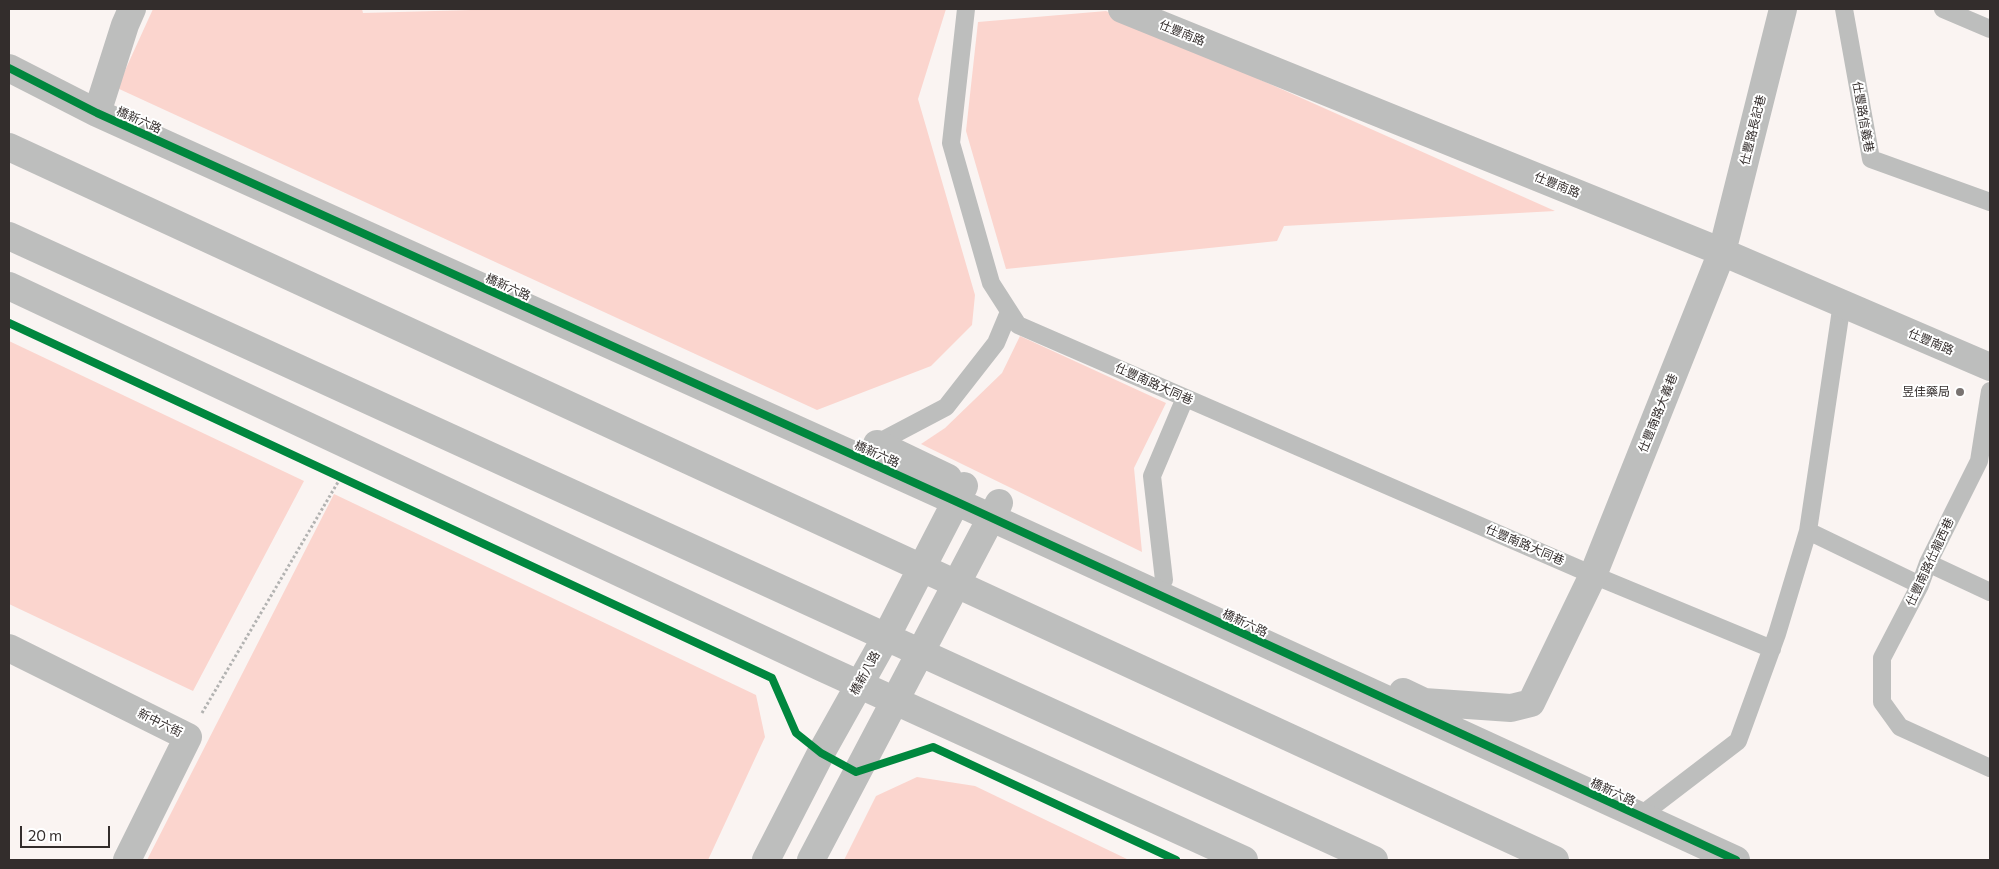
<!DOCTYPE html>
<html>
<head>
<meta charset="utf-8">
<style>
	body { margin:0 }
	#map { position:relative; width:1999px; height:869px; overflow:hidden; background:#faf4f2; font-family:Commissioner,sans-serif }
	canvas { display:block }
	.frame { position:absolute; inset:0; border:10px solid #332d2c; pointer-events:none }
	.scale { position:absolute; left:20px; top:826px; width:90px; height:22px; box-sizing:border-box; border:2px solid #332d2c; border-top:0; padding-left:6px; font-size:15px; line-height:18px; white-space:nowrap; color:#332d2c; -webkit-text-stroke:4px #fff; paint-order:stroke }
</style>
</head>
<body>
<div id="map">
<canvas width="1999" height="869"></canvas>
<div class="frame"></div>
<div class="scale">20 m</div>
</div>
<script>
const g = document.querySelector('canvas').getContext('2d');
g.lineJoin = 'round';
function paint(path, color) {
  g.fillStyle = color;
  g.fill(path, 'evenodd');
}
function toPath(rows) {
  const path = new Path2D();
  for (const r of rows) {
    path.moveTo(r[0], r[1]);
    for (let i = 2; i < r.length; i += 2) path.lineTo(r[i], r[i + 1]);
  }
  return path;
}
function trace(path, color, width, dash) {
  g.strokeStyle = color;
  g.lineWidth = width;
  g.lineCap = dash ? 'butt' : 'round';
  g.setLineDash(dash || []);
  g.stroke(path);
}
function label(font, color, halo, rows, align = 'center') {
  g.font = font + ' Commissioner,"Noto Sans TC",sans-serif';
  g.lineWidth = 4;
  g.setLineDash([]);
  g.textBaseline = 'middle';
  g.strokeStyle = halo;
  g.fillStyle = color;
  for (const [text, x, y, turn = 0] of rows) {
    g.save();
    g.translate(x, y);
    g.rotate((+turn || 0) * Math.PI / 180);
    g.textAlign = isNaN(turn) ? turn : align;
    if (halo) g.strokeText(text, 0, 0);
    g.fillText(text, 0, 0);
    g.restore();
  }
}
const green = toPath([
	[153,9,362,9,363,13,507,9,946,9,918,99,975,295,972,325,931,366,817,410,117,88],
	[1106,11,1555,211,1284,226,1277,241,1006,269,966,131,978,22],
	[1020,336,1166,403,1134,468,1142,552,921,444,945,428,1002,373],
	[9,341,304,481,193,691,9,604],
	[334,494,756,695,765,737,708,860,147,860],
	[917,777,975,786,1129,860,844,860,876,796]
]);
const path = toPath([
	[202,713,341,477]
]);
const lane = toPath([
	[966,9,951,143,991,283,1018,325,1593,575,1772,649],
	[1844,9,1871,159,1990,202],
	[1943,9,1990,29],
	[1990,391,1979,461,1928,563,1920,585,1882,658,1882,702,1900,727,1990,768],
	[872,446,946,407,996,343,1009,312],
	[1808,531,1920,585],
	[1928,563,1990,592],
	[1164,580,1152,476,1185,398],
	[1640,816,1738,741,1777,634,1808,531,1842,303]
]);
const street = toPath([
	[1122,9,1722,252,1990,367],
	[9,68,97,113,955,501,1736,860],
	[97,113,125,25,132,9],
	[9,147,1555,860],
	[9,236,1374,860],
	[9,286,823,668,1244,860],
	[877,444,948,478],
	[9,648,188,737,127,860],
	[1403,692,1424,702,1511,708,1531,703,1593,575,1722,252,1783,9],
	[766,860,821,753,886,637,964,486],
	[811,860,999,503]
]);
const cycleway = toPath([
	[9,68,97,113,955,501,1736,860],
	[9,323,772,678,796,733,821,753,856,772,933,747,1176,860]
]);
const markers = [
	[1960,392,5,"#797371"]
];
const streetNames = [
	["仕豐南路",1182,33,22],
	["仕豐路信義巷",1863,117,80],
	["橋新六路",139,120,24],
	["仕豐路長記巷",1753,130,-76],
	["仕豐南路",1557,185,22],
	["橋新六路",508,287,24],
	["仕豐南路",1931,342,23],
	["仕豐南路大同巷",1154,384,24],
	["仕豐南路大義巷",1658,413,-68],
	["橋新六路",877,454,24],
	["仕豐南路大同巷",1525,545,23],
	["仕豐南路仕龍西巷",1930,562,-65],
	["橋新六路",1245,623,25],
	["橋新八路",865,673,-61],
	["新中六街",160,723,26],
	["橋新六路",1613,792,25]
];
const poiNames = [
	["昱佳藥局",1950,392]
];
paint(green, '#fbd5ce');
trace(path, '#b2b2b1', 3, [2.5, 2.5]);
trace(lane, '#bdbebd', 18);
trace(street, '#bdbebd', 28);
trace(cycleway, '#00873e', 8);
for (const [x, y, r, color] of markers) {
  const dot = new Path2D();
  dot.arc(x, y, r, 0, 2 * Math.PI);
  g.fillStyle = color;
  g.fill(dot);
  trace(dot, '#fff', 2);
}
label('12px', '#332d2c', '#fff', streetNames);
label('12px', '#332d2c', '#fff', poiNames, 'right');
</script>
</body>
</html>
